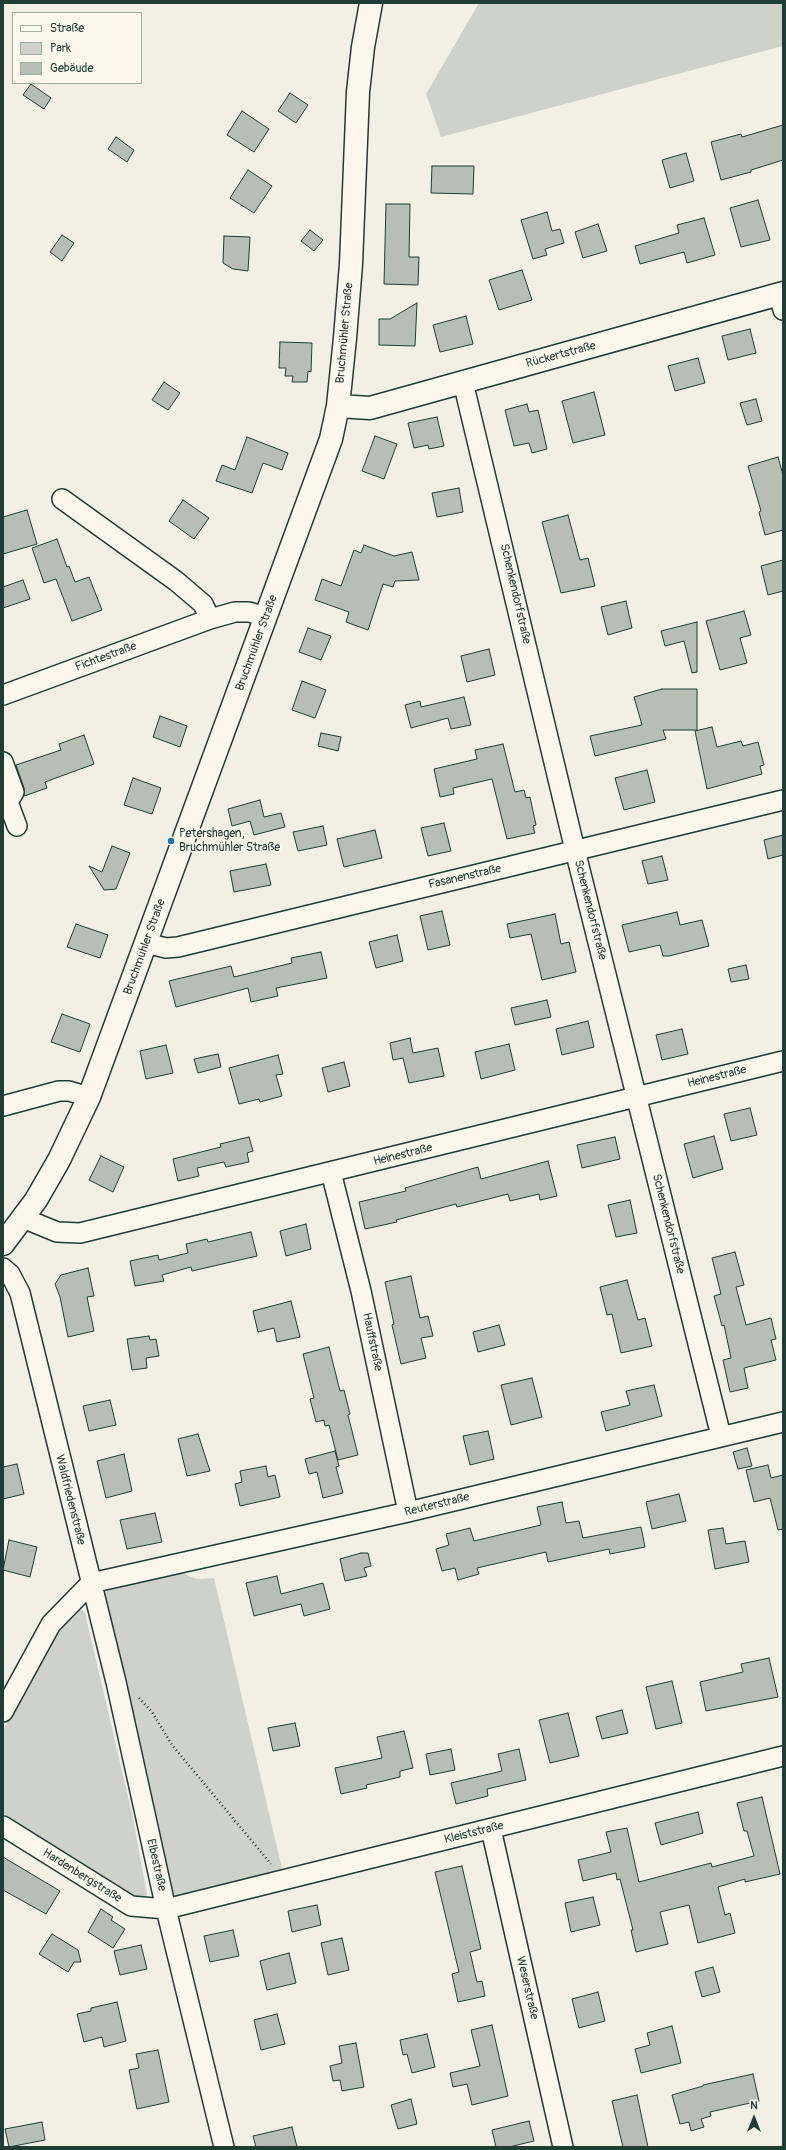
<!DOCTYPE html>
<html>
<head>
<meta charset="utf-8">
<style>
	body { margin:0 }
	#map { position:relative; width:786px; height:2150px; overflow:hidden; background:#f2f0e5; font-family:Pangolin,sans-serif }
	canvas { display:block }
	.frame { position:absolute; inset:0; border:4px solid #1f3d34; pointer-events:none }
	.legend { position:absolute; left:12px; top:12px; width:130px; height:72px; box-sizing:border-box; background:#fbf7ec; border:1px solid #a3ada2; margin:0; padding:5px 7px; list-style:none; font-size:12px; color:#1f3d34 }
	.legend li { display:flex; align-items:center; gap:8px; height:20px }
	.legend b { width:20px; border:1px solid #a3ada2 }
	.north { position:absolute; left:734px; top:2098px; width:40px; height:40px; -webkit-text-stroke:3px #fbf7ec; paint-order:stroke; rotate:0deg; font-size:11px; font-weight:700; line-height:16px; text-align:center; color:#1f3d34 }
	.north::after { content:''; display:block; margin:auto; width:14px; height:18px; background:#1f3d34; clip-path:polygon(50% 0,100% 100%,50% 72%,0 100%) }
</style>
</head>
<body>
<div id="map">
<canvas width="786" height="2150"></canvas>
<div class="frame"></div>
<ul class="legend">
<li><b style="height:5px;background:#fbf7ec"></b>Straße</li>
<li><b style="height:11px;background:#cfd2c8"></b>Park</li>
<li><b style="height:11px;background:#b7beb3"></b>Gebäude</li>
</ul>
<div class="north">N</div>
</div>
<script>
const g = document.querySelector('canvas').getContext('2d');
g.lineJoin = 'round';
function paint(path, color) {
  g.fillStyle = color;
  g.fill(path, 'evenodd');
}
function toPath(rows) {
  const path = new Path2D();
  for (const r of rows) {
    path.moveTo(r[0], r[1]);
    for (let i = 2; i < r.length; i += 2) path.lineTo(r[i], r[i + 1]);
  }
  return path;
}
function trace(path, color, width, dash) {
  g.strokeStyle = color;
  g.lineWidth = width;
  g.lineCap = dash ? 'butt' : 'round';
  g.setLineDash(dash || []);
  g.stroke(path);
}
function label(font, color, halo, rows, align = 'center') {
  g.font = font + ' Pangolin,sans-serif';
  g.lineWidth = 3.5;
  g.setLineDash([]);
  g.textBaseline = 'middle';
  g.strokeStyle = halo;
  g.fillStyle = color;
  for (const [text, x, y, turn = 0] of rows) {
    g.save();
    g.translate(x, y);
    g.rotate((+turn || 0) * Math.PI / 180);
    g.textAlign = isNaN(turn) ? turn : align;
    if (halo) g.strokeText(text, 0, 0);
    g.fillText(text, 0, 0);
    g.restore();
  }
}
const green = toPath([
	[479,3,783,3,783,46,441,137,426,94],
	[180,1569,188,1576,198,1579,214,1578,283,1873,186,1897,177,1896,172,1892,103,1591,106,1587],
	[79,1606,85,1613,133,1818,147,1895,142,1898,133,1897,57,1850,3,1813,3,1730,67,1617]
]);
const building = toPath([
	[31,84,51,98,44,109,23,95,31,84],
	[290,93,308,105,296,123,278,111,290,93],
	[242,111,269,129,254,152,227,135,242,111],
	[783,125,783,160,751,170,751,172,721,180,711,142,741,134,742,137,783,125],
	[116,137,134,150,127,162,108,149,116,137],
	[686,153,694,181,670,188,662,160,686,153],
	[432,166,474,166,473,194,431,193,432,166],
	[248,170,272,186,254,213,230,198,248,170],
	[758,200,770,240,741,247,730,208,758,200],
	[386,204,410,204,409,257,419,257,418,285,384,284,386,204],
	[547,212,552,231,560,229,564,243,545,249,547,255,533,259,521,220,547,212],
	[704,218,715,255,687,263,684,252,640,264,635,246,679,233,677,225,704,218],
	[598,224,607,251,583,258,575,232,598,224],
	[310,230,323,240,314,251,301,241,310,230],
	[62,235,74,243,62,261,50,252,62,235],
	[224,236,250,237,248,271,233,269,223,263,224,236],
	[522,270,532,300,499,310,489,280,522,270],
	[417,303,415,346,379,345,379,319,390,319,417,303],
	[466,316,473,344,440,352,433,325,466,316],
	[750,329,756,353,728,360,722,336,750,329],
	[280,342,312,343,311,372,308,371,307,382,292,382,293,376,285,376,286,368,279,368,280,342],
	[698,358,705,383,675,391,668,366,698,358],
	[164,382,180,393,168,410,152,400,164,382],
	[594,392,605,435,573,443,562,401,594,392],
	[756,399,762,421,747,425,740,403,756,399],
	[527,404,529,412,538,410,547,449,532,453,529,443,514,446,505,410,527,404],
	[437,417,444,446,429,449,428,445,414,448,408,423,437,417],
	[375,436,397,444,384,479,362,471,375,436],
	[247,437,288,453,282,470,263,463,252,493,216,481,222,465,235,470,247,437],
	[778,457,783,475,783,530,765,535,759,512,761,511,748,466,778,457],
	[459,488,463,512,437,517,432,493,459,488],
	[183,500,209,518,194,539,169,521,183,500],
	[27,510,37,544,3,554,3,517,27,510],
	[568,515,580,560,588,558,595,586,561,593,542,522,568,515],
	[57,539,67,567,69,566,75,582,89,577,102,610,72,621,56,579,44,583,32,548,57,539],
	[364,545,394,556,412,552,419,580,395,581,393,587,383,584,368,630,346,622,349,612,315,600,322,579,341,586,354,550,361,553,364,545],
	[783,560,783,591,768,595,761,566,783,560],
	[23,580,30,599,3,608,3,587,23,580],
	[626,601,632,628,608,635,601,607,626,601],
	[744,611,751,635,740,638,747,663,720,670,706,621,744,611],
	[697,622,697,672,692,673,684,641,665,646,661,631,697,622],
	[308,628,331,636,321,660,299,652,308,628],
	[489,649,495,675,467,682,461,656,489,649],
	[302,681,326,690,315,718,292,710,302,681],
	[662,689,697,689,697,730,663,730,666,739,595,756,590,736,642,725,634,697,662,689],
	[464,697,471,725,451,729,448,718,411,728,405,705,420,701,421,707,464,697],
	[160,716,187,726,180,747,153,737,160,716],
	[712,727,717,747,741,741,743,746,758,742,764,765,760,766,762,774,707,789,695,731,712,727],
	[321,733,341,737,338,751,318,746,321,733],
	[84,735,94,764,45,782,47,788,24,796,24,788,16,765,61,750,59,744,84,735],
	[503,744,515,792,524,790,526,798,530,797,536,825,533,826,535,833,507,839,492,779,453,788,454,794,440,797,434,769,477,759,475,750,503,744],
	[647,770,655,802,624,810,615,778,647,770],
	[133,778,161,788,152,814,124,805,133,778],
	[260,800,264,817,281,813,285,827,254,835,250,821,232,826,228,809,260,800],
	[444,823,451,851,428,856,421,828,444,823],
	[323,826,327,845,298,851,293,832,323,826],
	[375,830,382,858,344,867,337,839,375,830],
	[783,835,783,855,768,859,764,840,783,835],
	[112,846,130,853,116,889,104,890,89,866,102,872,112,846],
	[662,856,668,880,648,884,642,861,662,856],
	[266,864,271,885,234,892,230,871,266,864],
	[442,911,450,945,428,950,420,916,442,911],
	[677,912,680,925,702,920,709,946,669,956,663,956,660,945,629,952,622,925,677,912],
	[555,914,561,944,569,942,576,972,542,980,531,934,510,938,507,924,555,914],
	[76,924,108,935,100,958,67,947,76,924],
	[397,935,403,961,376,968,369,942,397,935],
	[321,952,327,978,276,988,278,996,251,1002,248,988,176,1007,169,981,231,966,234,977,292,963,291,958,321,952],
	[746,965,749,979,731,982,728,969,746,965],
	[547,1000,551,1017,515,1025,511,1008,547,1000],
	[62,1014,90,1024,80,1052,51,1042,62,1014],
	[588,1021,594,1047,562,1055,556,1029,588,1021],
	[682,1029,688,1054,662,1060,656,1035,682,1029],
	[410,1038,413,1053,438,1048,444,1076,409,1083,403,1058,393,1060,390,1043,410,1038],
	[509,1044,515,1070,481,1079,475,1052,509,1044],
	[166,1045,173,1073,146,1079,140,1051,166,1045],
	[218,1054,221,1067,198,1073,194,1059,218,1054],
	[278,1055,283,1074,276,1075,282,1096,260,1102,259,1099,239,1104,229,1068,278,1055],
	[344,1062,350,1086,328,1092,322,1068,344,1062],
	[750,1108,757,1135,731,1141,724,1114,750,1108],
	[714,1136,723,1169,693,1178,684,1144,714,1136],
	[249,1137,253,1151,247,1153,249,1162,226,1167,224,1162,197,1168,199,1176,178,1181,173,1159,221,1147,220,1144,249,1137],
	[615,1137,620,1159,582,1168,577,1145,615,1137],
	[101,1156,124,1167,113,1192,89,1180,101,1156],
	[548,1161,557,1196,540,1200,539,1194,510,1201,508,1194,457,1207,456,1204,396,1220,397,1222,365,1229,359,1202,406,1191,405,1188,478,1167,481,1179,548,1161],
	[630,1200,637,1233,616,1237,608,1205,630,1200],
	[306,1224,311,1249,286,1256,280,1231,306,1224],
	[251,1232,257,1256,192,1271,191,1267,162,1275,164,1281,135,1286,130,1261,158,1255,159,1260,188,1253,186,1244,207,1239,208,1242,251,1232],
	[735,1252,744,1285,736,1287,746,1325,771,1318,776,1339,771,1340,776,1360,744,1368,748,1388,730,1392,723,1360,731,1358,724,1325,722,1326,714,1296,721,1294,712,1258,735,1252],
	[88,1268,94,1296,87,1297,94,1331,68,1337,60,1297,55,1284,61,1275,88,1268],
	[411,1276,420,1318,428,1316,433,1336,421,1338,426,1358,401,1364,392,1325,394,1324,385,1282,411,1276],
	[627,1280,638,1320,645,1318,652,1346,621,1353,612,1314,607,1315,600,1287,627,1280],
	[291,1301,300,1337,277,1342,274,1328,258,1332,253,1311,291,1301],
	[499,1325,505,1345,478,1352,473,1332,499,1325],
	[149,1336,150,1340,156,1339,159,1356,146,1358,147,1368,132,1370,127,1339,149,1336],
	[329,1347,340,1391,344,1390,350,1414,348,1415,358,1455,338,1460,329,1425,325,1426,324,1420,316,1422,310,1399,314,1398,303,1354,329,1347],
	[532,1378,542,1417,511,1425,501,1385,532,1378],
	[654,1385,662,1416,606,1431,601,1412,630,1405,626,1391,654,1385],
	[110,1400,116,1425,89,1431,83,1406,110,1400],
	[488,1431,494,1459,470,1465,463,1436,488,1431],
	[198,1434,210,1471,187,1476,178,1439,198,1434],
	[747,1448,752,1466,738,1469,733,1452,747,1448],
	[335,1451,339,1466,336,1467,343,1493,323,1498,317,1472,309,1474,305,1459,335,1451],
	[124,1454,132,1491,106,1498,97,1461,124,1454],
	[17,1464,24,1494,3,1499,3,1467,17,1464],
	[768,1465,771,1478,783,1475,783,1529,778,1530,770,1498,754,1502,746,1470,768,1465],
	[266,1466,268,1477,275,1475,280,1497,240,1506,235,1484,242,1482,240,1471,266,1466],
	[679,1494,686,1521,652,1529,646,1502,679,1494],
	[562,1502,566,1523,579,1521,583,1538,641,1527,645,1547,610,1554,609,1549,548,1562,546,1552,477,1568,479,1574,458,1580,455,1568,442,1571,436,1549,449,1545,446,1534,470,1528,474,1541,541,1525,537,1507,562,1502],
	[155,1513,162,1542,127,1549,120,1520,155,1513],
	[723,1528,726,1544,745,1541,749,1562,715,1569,708,1530,723,1528],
	[9,1540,37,1547,30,1577,3,1570,9,1540],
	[361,1553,368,1553,371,1566,364,1568,367,1576,345,1581,340,1559,361,1553],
	[277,1576,281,1594,323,1583,330,1609,304,1616,301,1604,254,1616,246,1583,277,1576],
	[769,1658,778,1697,706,1711,700,1682,743,1672,741,1664,769,1658],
	[672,1681,682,1723,656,1729,646,1687,672,1681],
	[622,1710,628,1733,602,1739,596,1717,622,1710],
	[568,1713,579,1756,550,1763,539,1720,568,1713],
	[295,1723,300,1746,273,1751,268,1728,295,1723],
	[404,1731,413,1768,400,1771,400,1777,366,1785,367,1788,341,1794,335,1768,382,1758,377,1737,404,1731],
	[451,1749,455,1770,430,1775,426,1754,451,1749],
	[519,1749,526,1780,487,1789,488,1796,456,1804,451,1783,502,1771,498,1754,519,1749],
	[762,1797,780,1874,745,1882,745,1879,718,1887,725,1915,730,1913,735,1933,698,1943,689,1905,660,1912,668,1944,636,1952,631,1930,633,1930,620,1879,617,1880,616,1873,583,1881,578,1860,611,1852,606,1832,627,1828,639,1882,711,1863,712,1867,754,1856,747,1831,744,1831,737,1803,762,1797],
	[698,1812,703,1833,661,1845,655,1823,698,1812],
	[3,1857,60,1891,46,1914,3,1890,3,1857],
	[462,1866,481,1949,470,1952,477,1982,482,1981,485,1996,458,2002,452,1974,459,1972,435,1872,462,1866],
	[593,1897,600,1925,571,1932,565,1903,593,1897],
	[317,1905,321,1925,292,1932,288,1911,317,1905],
	[101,1909,113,1917,111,1920,125,1929,113,1948,88,1932,101,1909],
	[233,1930,239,1956,210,1962,204,1936,233,1930],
	[52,1934,78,1950,81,1962,74,1962,68,1972,39,1954,52,1934],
	[342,1938,349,1970,328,1975,321,1943,342,1938],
	[141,1945,147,1969,120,1975,114,1951,141,1945],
	[289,1953,296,1983,267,1990,260,1961,289,1953],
	[713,1967,720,1992,702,1997,695,1972,713,1967],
	[598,1992,605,2021,579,2028,572,1999,598,1992],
	[117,2002,126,2041,104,2047,102,2037,84,2042,77,2014,91,2011,91,2008,117,2002],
	[277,2014,285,2044,261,2050,254,2020,277,2014],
	[492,2025,508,2096,472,2105,467,2084,453,2087,450,2073,480,2066,471,2030,492,2025],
	[672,2026,681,2063,641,2073,635,2049,650,2045,647,2033,672,2026],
	[427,2034,435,2067,412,2073,407,2054,403,2055,400,2040,427,2034],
	[356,2043,364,2087,342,2091,340,2080,333,2081,330,2066,342,2063,339,2046,356,2043],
	[158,2050,169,2102,137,2109,129,2070,139,2068,136,2054,158,2050],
	[753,2074,759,2101,710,2112,711,2116,701,2119,704,2127,691,2131,689,2122,680,2124,672,2095,703,2086,703,2085,753,2074],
	[637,2095,648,2147,623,2147,612,2101,637,2095],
	[411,2099,417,2124,398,2129,391,2105,411,2099],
	[529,2121,534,2141,509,2147,496,2147,492,2130,529,2121],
	[42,2122,45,2140,9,2147,5,2129,42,2122],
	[292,2127,297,2147,256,2147,253,2136,292,2127]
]);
const path = toPath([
	[139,1698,152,1712,172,1745,271,1864]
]);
const street = toPath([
	[779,295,783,310],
	[463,382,575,850,721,1436],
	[62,499,176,581,203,604,210,619],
	[3,695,210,619,235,612,249,612,266,617],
	[3,762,14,792,8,802,17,826],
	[146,943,166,948,178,947,783,800],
	[3,1106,59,1091,69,1091,89,1097],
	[331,1172,361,1291,408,1512],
	[23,1218,57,1232,80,1233,783,1061],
	[3,1268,10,1274,20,1293,116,1682,166,1909,224,2147],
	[91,1583,408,1512,783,1422],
	[3,1712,51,1624,91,1583],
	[3,1826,131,1906,166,1909,783,1756],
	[491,1829,563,2147]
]);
const secondary = toPath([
	[338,406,370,408,783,293],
	[3,1244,36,1200,59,1160,89,1097,331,439,338,406,345,338,351,264,358,92,363,47,371,3]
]);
const markers = [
	[171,841,4,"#1f6fb2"]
];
const streetNames = [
	["Bruchmühler Straße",345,333,-85],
	["Rückertstraße",561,355,-15],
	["Schenkendorfstraße",515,594,77],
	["Bruchmühler Straße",257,643,-70],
	["Fichtestraße",106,657,-20],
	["Fasanenstraße",465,877,-13],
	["Schenkendorfstraße",590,910,76],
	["Bruchmühler Straße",145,947,-70],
	["Heinestraße",717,1077,-14],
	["Heinestraße",403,1155,-14],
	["Schenkendorfstraße",668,1224,76],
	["Hauffstraße",372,1342,78],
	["Waldfriedenstraße",70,1500,76],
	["Reuterstraße",437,1505,-14],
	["Kleiststraße",474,1833,-14],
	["Elbestraße",156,1865,77],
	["Hardenbergstraße",82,1876,32],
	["Weserstraße",527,1988,77]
];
const poiNames = [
	["Petershagen,",179,834],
	["Bruchmühler Straße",179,848]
];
paint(green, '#cfd2c8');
paint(building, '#b7beb3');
trace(building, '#1f3d34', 1);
trace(street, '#1f3d34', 22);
trace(secondary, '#1f3d34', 25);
trace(path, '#1f3d34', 2.5, [1, 3]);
trace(street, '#fbf7ec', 19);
trace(secondary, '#fbf7ec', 22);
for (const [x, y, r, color] of markers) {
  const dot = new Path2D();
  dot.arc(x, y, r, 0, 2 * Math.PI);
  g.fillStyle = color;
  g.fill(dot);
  trace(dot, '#fbf7ec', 1.5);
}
label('12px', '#1f3d34', '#fbf7ec', streetNames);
label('12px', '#1f3d34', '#fbf7ec', poiNames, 'left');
</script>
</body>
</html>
